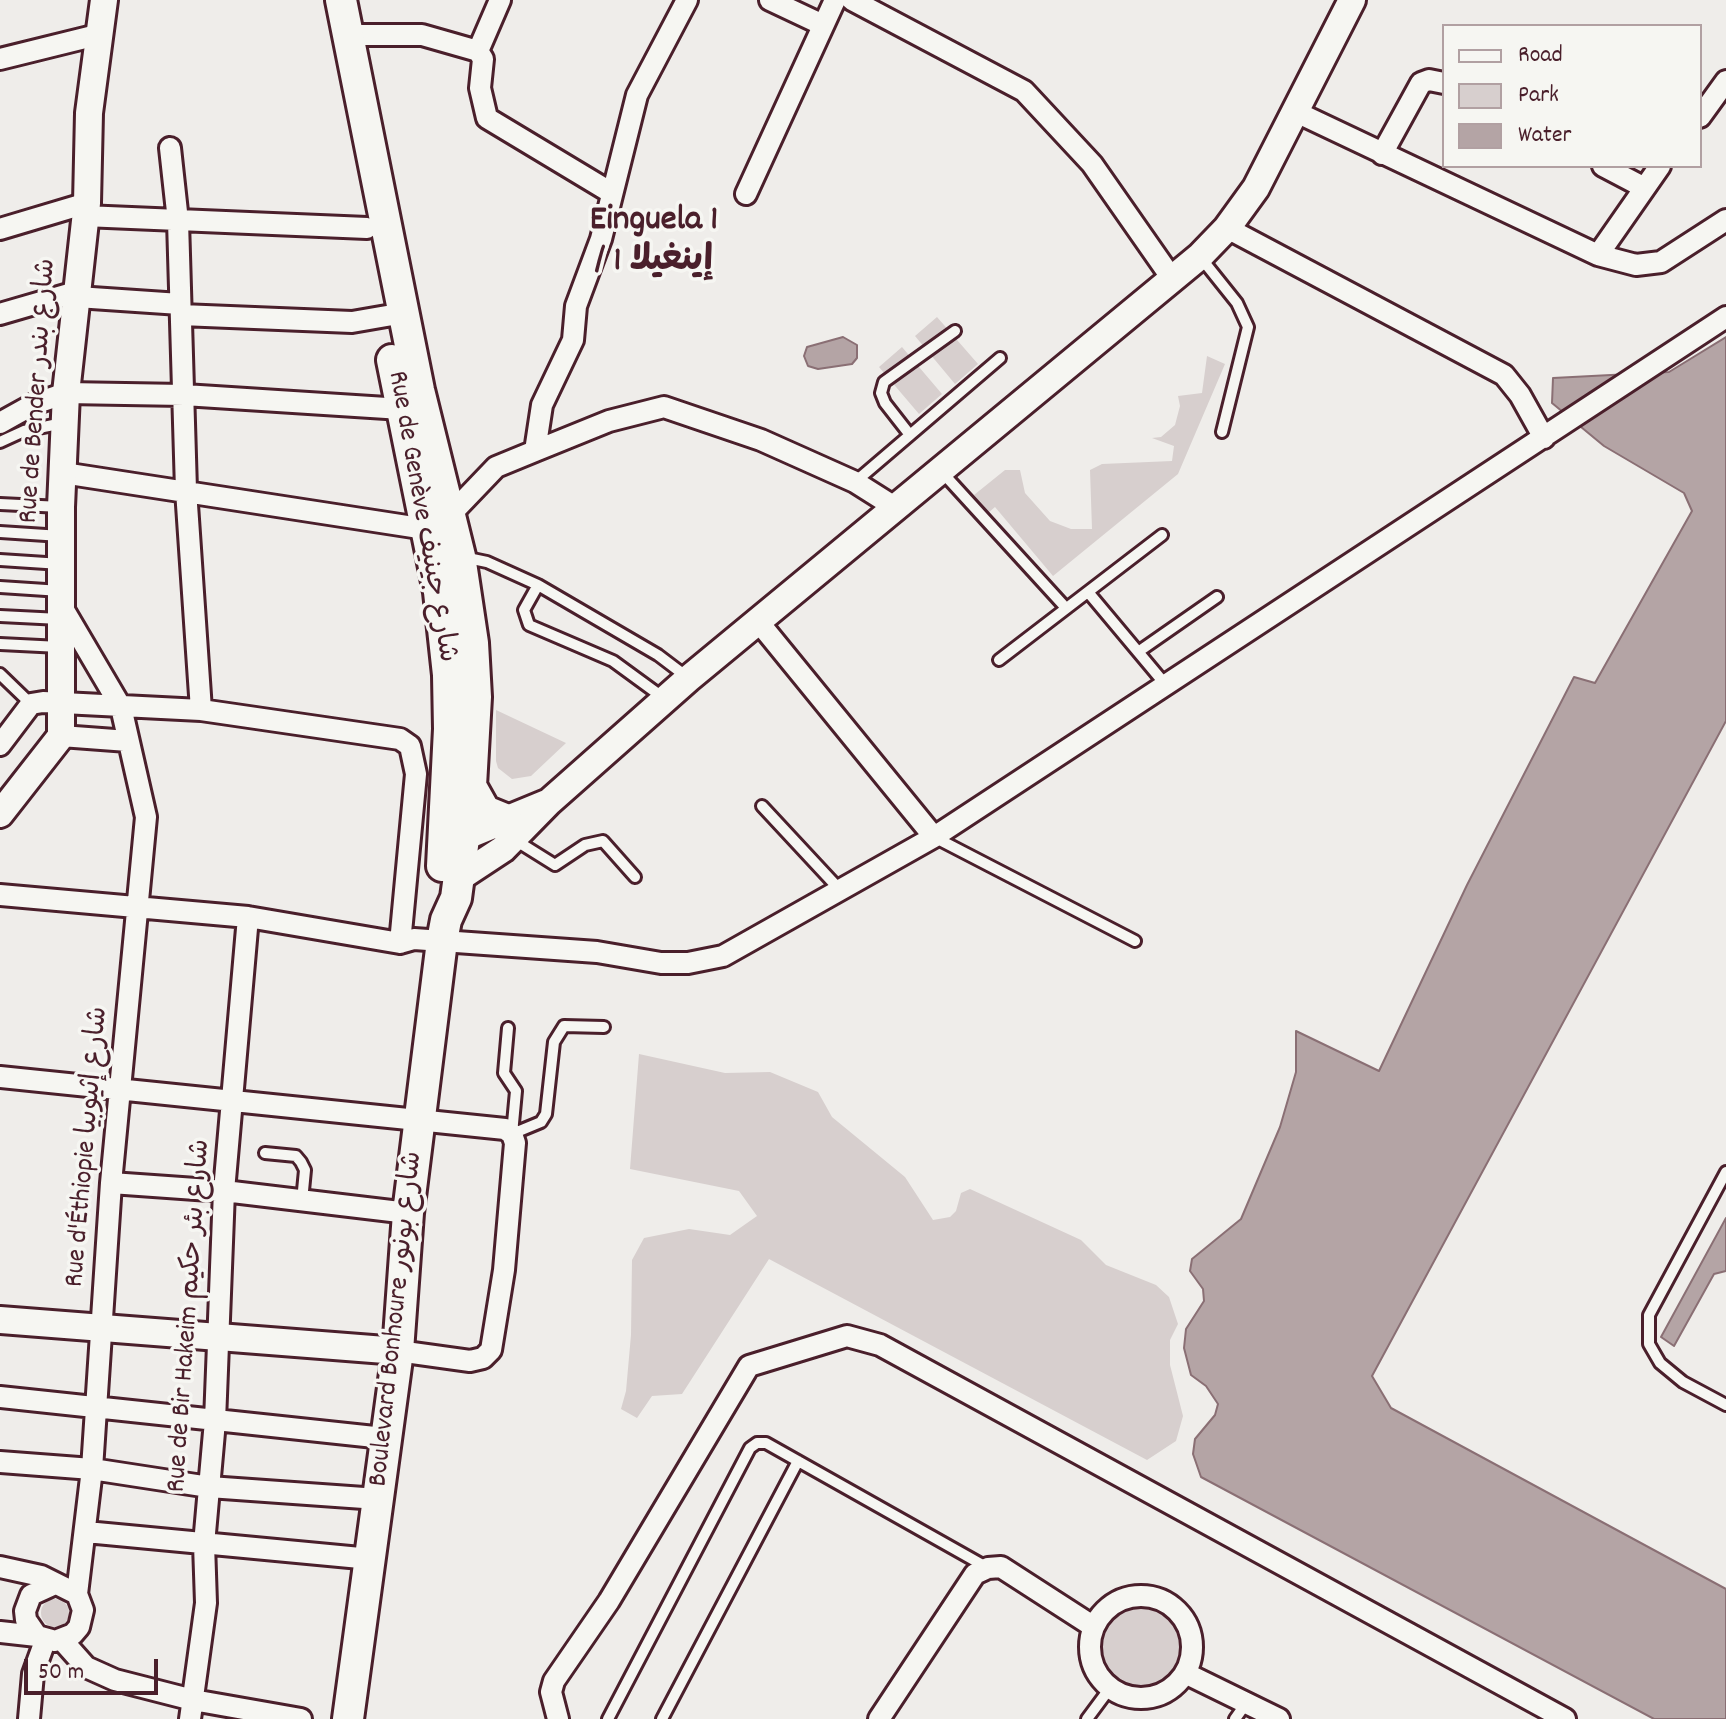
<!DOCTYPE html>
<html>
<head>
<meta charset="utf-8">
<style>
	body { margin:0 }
	#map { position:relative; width:1726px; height:1719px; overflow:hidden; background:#efedea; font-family:Dekko,sans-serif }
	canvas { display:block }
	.legend { position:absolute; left:1442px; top:24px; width:260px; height:144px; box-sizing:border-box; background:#f6f6f2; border:2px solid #b1a0a2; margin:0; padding:10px 14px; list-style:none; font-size:24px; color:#4a1f2b }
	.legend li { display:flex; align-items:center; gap:16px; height:40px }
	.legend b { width:40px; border:2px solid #b1a0a2 }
	.scale { position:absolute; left:24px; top:1659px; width:134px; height:36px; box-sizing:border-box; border:4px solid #4a1f2b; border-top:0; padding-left:10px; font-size:24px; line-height:28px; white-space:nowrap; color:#4a1f2b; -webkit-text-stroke:6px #f6f6f2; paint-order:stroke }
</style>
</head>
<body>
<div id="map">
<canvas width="1726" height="1719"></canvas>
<ul class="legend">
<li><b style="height:10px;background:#f6f6f2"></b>Road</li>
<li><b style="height:22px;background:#d7cfce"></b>Park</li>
<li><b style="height:22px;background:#b4a4a5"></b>Water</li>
</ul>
<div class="scale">50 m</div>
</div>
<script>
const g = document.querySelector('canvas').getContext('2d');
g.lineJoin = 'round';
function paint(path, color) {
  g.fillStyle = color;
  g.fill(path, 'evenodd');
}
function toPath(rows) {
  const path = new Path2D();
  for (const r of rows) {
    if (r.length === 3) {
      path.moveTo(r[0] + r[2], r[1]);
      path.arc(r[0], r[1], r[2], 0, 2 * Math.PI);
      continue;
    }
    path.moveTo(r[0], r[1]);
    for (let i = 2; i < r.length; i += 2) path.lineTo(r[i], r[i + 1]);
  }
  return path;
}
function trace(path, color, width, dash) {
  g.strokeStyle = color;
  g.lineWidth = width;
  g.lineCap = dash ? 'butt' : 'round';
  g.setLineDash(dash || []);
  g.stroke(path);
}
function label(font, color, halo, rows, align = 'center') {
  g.font = font + ' Dekko,"Playpen Sans Arabic",sans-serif';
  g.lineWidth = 7;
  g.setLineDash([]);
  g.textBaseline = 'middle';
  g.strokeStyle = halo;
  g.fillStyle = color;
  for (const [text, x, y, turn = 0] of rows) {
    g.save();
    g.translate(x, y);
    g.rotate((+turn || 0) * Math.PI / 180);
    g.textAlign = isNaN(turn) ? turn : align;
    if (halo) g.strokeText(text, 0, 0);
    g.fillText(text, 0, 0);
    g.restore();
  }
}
const green = toPath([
	[937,317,978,364,955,384,915,336],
	[902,347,942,394,919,414,879,367],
	[1207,356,1225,364,1178,474,1053,576,995,507,988,513,974,495,1005,470,1020,470,1025,493,1050,521,1071,529,1092,529,1090,470,1102,464,1172,461,1174,446,1152,438,1161,437,1175,425,1180,406,1178,396,1202,393],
	[496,710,566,743,531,776,512,779,498,768,496,761],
	[639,1054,725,1073,770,1072,818,1092,832,1117,905,1177,933,1220,950,1217,956,1211,961,1193,970,1189,1081,1240,1106,1265,1156,1285,1169,1297,1178,1324,1170,1340,1170,1365,1183,1416,1176,1441,1147,1460,769,1259,682,1394,652,1396,637,1418,621,1409,626,1391,631,1335,632,1260,644,1238,689,1229,730,1235,757,1216,739,1191,630,1169],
	[55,1613,14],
	[1141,1647,39]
]);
const water = toPath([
	[843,337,857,345,857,358,852,364,818,369,808,366,804,356,807,347,843,337],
	[1726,337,1726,721,1372,1376,1391,1408,1726,1589,1726,1719,1654,1719,1201,1477,1193,1454,1195,1439,1215,1415,1218,1404,1206,1386,1191,1375,1184,1348,1186,1329,1204,1301,1203,1289,1190,1271,1192,1259,1241,1219,1280,1127,1296,1072,1296,1031,1379,1071,1467,885,1574,677,1595,683,1692,511,1684,493,1604,446,1552,403,1553,378,1669,372,1726,337],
	[1726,1218,1726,1271,1714,1274,1674,1346,1661,1337,1726,1218]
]);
const service = toPath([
	[1201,258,1237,303,1248,327,1222,432],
	[910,435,885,403,881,393,884,382,955,331],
	[0,442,24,431,63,423],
	[941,471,1066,608],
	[855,482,1000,358],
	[0,504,61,507],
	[0,532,61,536],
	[463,557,487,562,538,585,658,655,687,677],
	[0,560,61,564],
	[538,585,524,610,529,625,613,661,665,699],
	[0,587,61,591],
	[1088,592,1165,684],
	[0,616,60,619],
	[0,644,60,647],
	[1138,652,1217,597],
	[999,660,1162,535],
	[0,674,31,704],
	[762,806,841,891],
	[934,837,1135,941],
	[515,840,555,865,585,845,603,841,635,877],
	[508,1028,504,1073,516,1091,512,1134,541,1122,546,1114,554,1042,564,1026,604,1027],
	[265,1153,296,1156,301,1162,305,1170,302,1201],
	[1726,1172,1649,1315,1649,1344,1660,1363,1683,1382,1726,1405],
	[608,1719,750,1448,757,1443,766,1443,988,1568],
	[662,1719,798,1461],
	[1087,1719,1110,1688],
	[1235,1719,1247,1702]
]);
const minor = toPath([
	[770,0,823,25],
	[852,0,1024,91,1092,164,1173,280],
	[349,35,422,35,478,51,483,59,480,88,487,118,610,192],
	[478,51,500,0],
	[0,59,101,34],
	[1294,111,1598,255,1636,265,1661,262,1726,220],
	[1700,117,1726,81],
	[170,148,178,221,186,490,201,710],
	[1382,154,1421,83,1429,80,1444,83],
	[1603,166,1643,187],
	[746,194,835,0],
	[84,216,367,228],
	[1227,228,1504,375,1520,395,1544,438],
	[0,229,87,203],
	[1598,255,1660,166],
	[77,297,180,304],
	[0,314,79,291],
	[181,315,352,322,404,313],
	[0,423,34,404,66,393,184,395,402,409],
	[535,451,609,421,664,407,761,440,855,482,893,506],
	[63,473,426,529,451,514,496,467,535,451,542,405,573,340,576,306,601,239,637,95,687,0],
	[61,605,121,707,146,817,111,1183,92,1469,77,1594],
	[757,620,934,837],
	[61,736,128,741],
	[0,745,31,704,43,702,201,710,400,739,410,746,416,774,400,943],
	[0,895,248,917,400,943,414,939,597,952,661,963,688,963,723,956,934,837,1726,317],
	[0,1077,505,1129,512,1134,515,1143,504,1270,491,1350,483,1358,470,1361,398,1351],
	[111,1183,224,1191,408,1213],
	[0,1397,384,1438],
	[0,1462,92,1469,209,1487,378,1499],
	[86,1532,371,1559],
	[0,1567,41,1576,77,1594,83,1610,79,1627,73,1634,55,1641,37,1636,26,1620,25,1611,31,1595,55,1584],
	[1141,1647,51],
	[0,1632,37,1636],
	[62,1640,86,1667,115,1680,193,1700,301,1719],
	[1185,1673,1279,1719],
	[29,1719,33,1674,45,1641],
	[190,1719,206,1603,204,1544,215,1421,224,1191,248,917],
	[558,1719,551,1692,554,1681,609,1601,749,1366,847,1336,880,1345,1565,1719],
	[879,1719,975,1574,988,1568,1001,1567,1094,1627]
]);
const tertiary = toPath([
	[549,802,464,837,443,854,459,878,503,849,549,802,688,679,1200,256,1227,228,1256,188,1352,0],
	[0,814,61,736,61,507,66,393,87,203,89,113,104,0],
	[0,1320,398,1351]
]);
const secondary = toPath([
	[341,0,419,390,460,556,473,643,476,697,471,786,456,898,446,920,442,941,408,1213,398,1351,348,1719],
	[392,360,439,592,448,675,449,729,442,866],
	[471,786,485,811,507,820]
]);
const streetNames = [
	["Rue de Bender شارع بندر",40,391,-86],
	["Rue de Genève شارع جينيف",420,517,80],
	["Rue d'Éthiopie شارع إثيوبيا",89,1147,-85],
	["Rue de Bir Hakeim شارع بئر حكيم",191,1316,-86],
	["Boulevard Bonhoure شارع بونور",398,1319,-84]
];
const districtNames = [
	["Einguela 1",654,223],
	["/ إينغيلا 1",654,264]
];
paint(green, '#d7cfce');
paint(water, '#b4a4a5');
trace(water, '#8a6f74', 2);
trace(service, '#4a1f2b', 16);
trace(minor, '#4a1f2b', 26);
trace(tertiary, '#4a1f2b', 32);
trace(secondary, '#4a1f2b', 36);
trace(service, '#f6f6f2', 10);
trace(minor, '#f6f6f2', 20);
trace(tertiary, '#f6f6f2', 26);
trace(secondary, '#f6f6f2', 30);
label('28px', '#4a1f2b', '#f6f6f2', streetNames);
label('bold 36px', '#4a1f2b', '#f6f6f2', districtNames);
</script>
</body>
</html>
